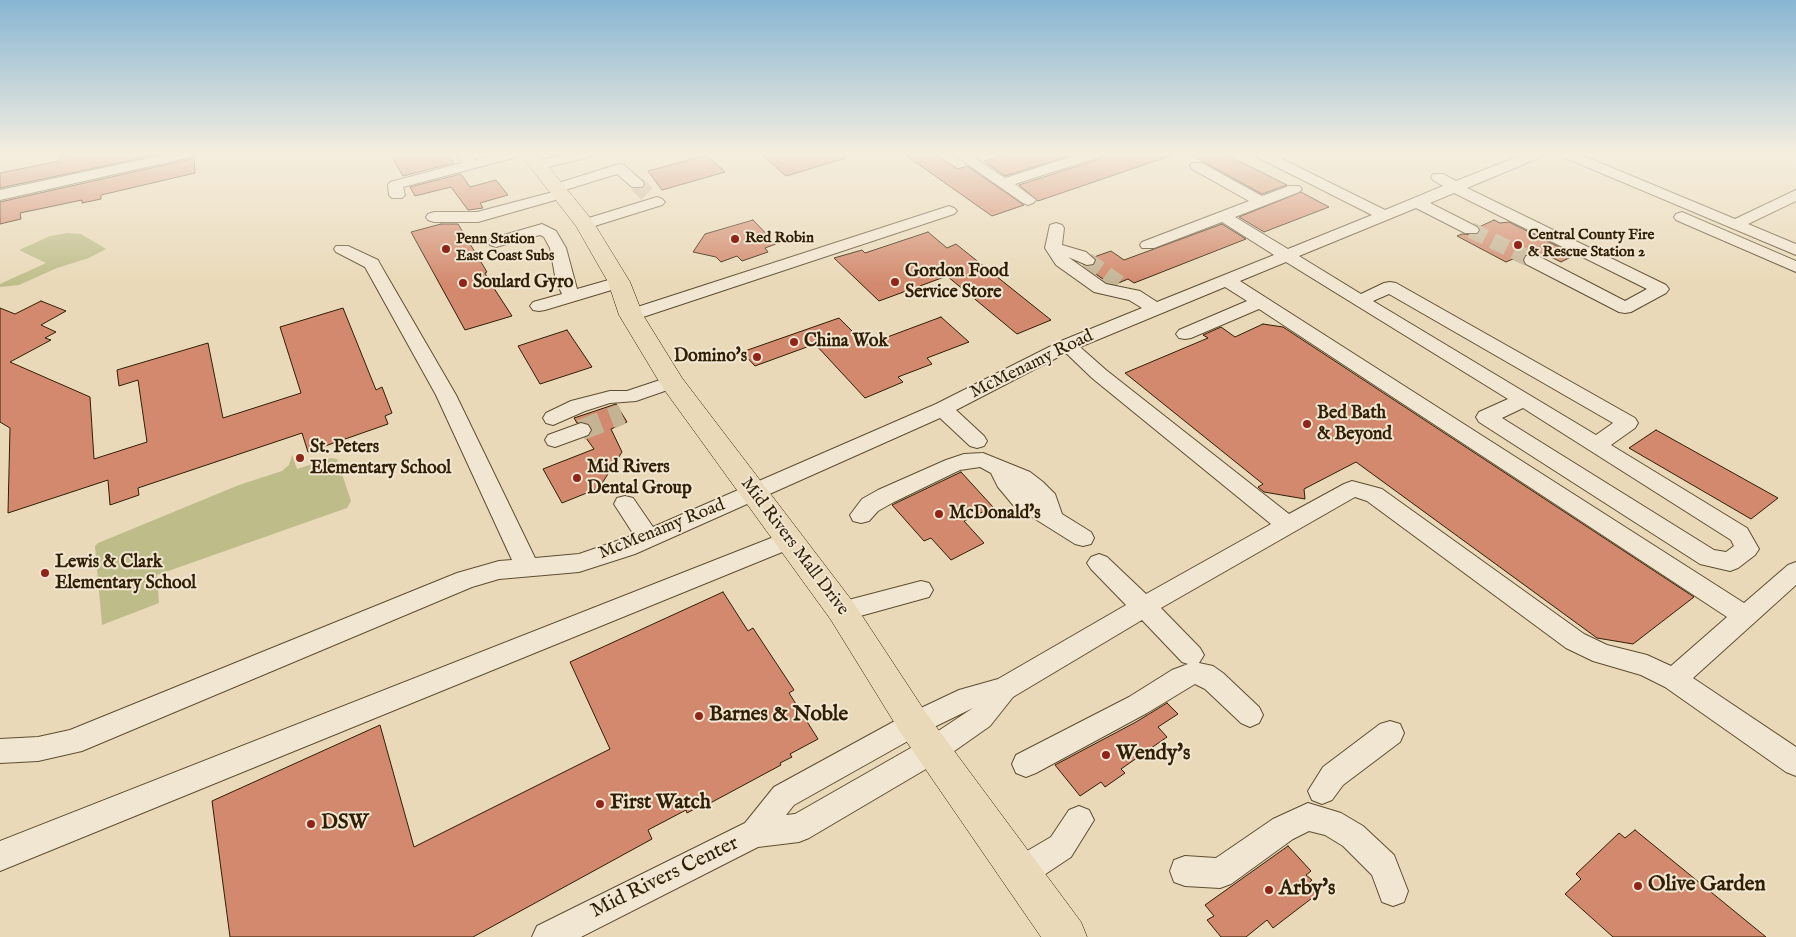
<!DOCTYPE html>
<html>
<head>
<meta charset="utf-8">
<style>
	body { margin:0 }
	canvas { display:block; background:#e9d9b8 }
</style>
</head>
<body>
<canvas width="1796" height="937"></canvas>
<script>
const g = document.querySelector('canvas').getContext('2d');
g.lineJoin = 'round';
function paint(path, color) {
  g.fillStyle = color;
  g.fill(path, 'evenodd');
}
function toPath(rows) {
  const path = new Path2D();
  for (const r of rows) {
    path.moveTo(r[0], r[1]);
    for (let i = 2; i < r.length; i += 2) path.lineTo(r[i], r[i + 1]);
  }
  return path;
}
function trace(path, color, width, dash) {
  g.strokeStyle = color;
  g.lineWidth = width;
  g.lineCap = dash ? 'butt' : 'round';
  g.setLineDash(dash || []);
  g.stroke(path);
}
function label(font, color, halo, rows, align = 'center') {
  g.font = font + ' "IM FELL English",serif';
  g.lineWidth = 4;
  g.setLineDash([]);
  g.textBaseline = 'middle';
  g.strokeStyle = halo;
  g.fillStyle = color;
  for (const [text, x, y, turn = 0] of rows) {
    g.save();
    g.translate(x, y);
    g.rotate((+turn || 0) * Math.PI / 180);
    g.textAlign = isNaN(turn) ? turn : align;
    if (halo) g.strokeText(text, 0, 0);
    g.fillText(text, 0, 0);
    g.restore();
  }
}
const green = toPath([
	[67,233,81,234,106,249,89,258,57,268,19,285,0,287,0,284,46,263,19,250,50,236],
	[292,455,297,469,331,458,337,459,351,501,347,508,157,575,159,603,102,625,95,546,98,543,239,485,282,471,289,465]
]);
const building = toPath([
	[71,154,161,154,0,188,0,173,59,161,59,156,71,154],
	[390,154,448,154,454,163,403,176,390,154],
	[761,154,845,154,846,158,786,176,761,154],
	[904,154,935,154,958,169,967,166,1024,205,992,216,904,154],
	[1009,154,1075,154,1005,176,984,161,1009,154],
	[1103,154,1169,154,1170,156,1038,201,1019,185,1100,159,1103,154],
	[1189,154,1225,154,1287,185,1262,194,1189,154],
	[707,155,725,172,662,190,648,171,707,155],
	[194,156,195,173,101,195,101,199,82,203,82,200,20,213,21,219,0,224,0,202,191,159,194,156],
	[461,174,470,187,496,180,508,195,480,203,483,208,468,210,451,187,415,196,410,187,461,174],
	[1301,192,1329,207,1264,232,1239,217,1301,192],
	[753,220,776,244,765,248,768,252,742,261,737,256,721,262,716,257,693,252,705,234,753,220],
	[1494,220,1500,223,1509,222,1575,255,1561,262,1545,254,1542,256,1526,254,1522,259,1524,264,1513,259,1506,262,1457,236,1462,234,1477,235,1481,231,1479,227,1494,220],
	[441,224,458,224,487,272,485,273,488,279,512,316,465,330,411,232,441,224],
	[1222,224,1246,239,1134,283,1128,279,1116,284,1107,282,1083,265,1093,266,1097,260,1094,257,1111,251,1124,260,1222,224],
	[928,232,947,248,956,244,1051,320,1017,334,947,276,879,301,834,258,862,250,865,253,928,232],
	[41,301,66,311,41,325,56,332,45,338,51,340,10,362,90,397,94,459,147,442,138,380,119,386,117,370,208,343,223,418,301,393,280,327,343,308,376,390,382,387,392,413,385,416,388,424,308,452,302,433,138,488,139,495,110,505,108,480,8,513,10,428,0,422,0,308,15,314,41,301],
	[941,317,969,342,927,358,932,364,898,377,903,382,865,398,815,344,755,366,742,352,839,318,866,345,941,317],
	[1263,324,1283,327,1694,597,1633,644,1597,638,1356,462,1304,489,1305,499,1264,492,1258,487,1263,484,1125,373,1208,338,1203,335,1221,327,1235,337,1263,324],
	[567,330,592,367,540,384,518,346,567,330],
	[616,404,627,422,611,429,622,452,599,488,562,503,543,469,594,449,586,438,593,431,590,424,582,421,577,423,574,418,616,404],
	[1656,430,1778,498,1751,519,1629,448,1656,430],
	[961,472,993,507,964,521,984,543,951,560,931,538,924,541,892,505,961,472],
	[723,592,748,631,753,628,794,690,789,693,818,739,790,754,792,757,780,763,781,765,701,808,700,806,687,813,686,810,648,830,652,839,473,937,230,937,212,801,380,725,414,847,610,749,570,662,723,592],
	[1167,703,1178,714,1158,727,1167,737,1121,769,1125,773,1105,787,1101,782,1080,796,1055,765,1136,722,1167,703],
	[1635,830,1766,937,1613,937,1565,894,1581,879,1576,874,1619,833,1625,838,1635,830],
	[1288,846,1311,871,1306,875,1312,880,1307,885,1316,895,1273,928,1267,920,1246,937,1221,937,1207,920,1214,916,1205,905,1288,846]
]);
const minorTunnelFar1 = toPath([
	[637,184,647,194],
	[1471,230,1532,260],
	[1087,260,1119,283]
]);
const minorTunnel = toPath([
	[581,430,622,414]
]);
const minor = toPath([
	[168,154,193,154,191,157,186,158,0,200,0,190,168,154],
	[457,154,471,154,475,160,497,154,519,154,517,157,403,187,405,195,402,198,392,198,389,195,388,185,390,182,462,163,457,154],
	[568,154,592,154,590,157,539,169,534,168,532,165,534,162,568,154],
	[953,154,969,154,1005,178,1080,154,1101,154,1099,157,1015,184,1036,200,1033,203,1028,205,1023,203,953,154],
	[1255,154,1272,154,1385,210,1443,186,1433,180,1431,177,1433,174,1443,174,1456,181,1524,154,1543,154,1541,157,1467,188,1666,285,1669,289,1666,293,1631,312,1625,313,1619,312,1526,264,1524,260,1526,256,1538,256,1625,301,1647,289,1454,193,1430,203,1477,227,1479,230,1477,233,1465,233,1416,208,1299,256,1361,294,1384,283,1390,282,1396,283,1635,418,1638,423,1635,428,1611,445,1747,528,1759,549,1755,555,1738,568,1730,571,1700,564,1479,422,1476,417,1479,412,1508,399,1286,262,1240,281,1744,603,1788,565,1796,562,1796,585,1693,678,1796,747,1796,776,1786,772,1665,687,1641,675,1593,661,1566,648,1367,501,1355,497,1161,608,1200,648,1204,655,1199,663,1213,666,1223,673,1259,707,1263,715,1259,723,1250,727,1241,723,1205,689,1195,684,1147,713,1036,773,1026,777,1016,773,1012,764,1016,755,1129,697,1172,670,1188,664,1182,662,1142,620,1013,697,990,726,943,759,809,838,799,842,758,847,581,937,532,937,537,926,745,823,774,787,904,716,959,690,998,679,1126,605,1091,569,1087,563,1091,557,1099,554,1107,557,1146,594,1271,524,1092,378,1066,353,956,410,984,436,987,441,984,446,977,448,970,446,940,418,635,554,579,572,499,579,472,587,82,751,38,761,0,763,0,739,38,737,70,730,457,573,499,561,512,560,436,395,365,267,336,252,334,249,336,246,348,246,378,260,380,264,456,395,535,558,579,554,634,535,614,504,617,498,625,496,633,498,653,527,936,404,1061,341,1142,308,1129,300,1094,292,1056,265,1045,248,1050,225,1056,223,1062,225,1064,228,1062,245,1086,252,1095,260,1093,264,1087,265,1068,257,1106,284,1140,291,1157,302,1274,255,1222,222,1154,248,1142,248,1140,245,1142,242,1249,201,1192,169,1190,166,1192,163,1202,163,1262,196,1289,186,1299,186,1302,189,1299,192,1235,217,1288,249,1372,215,1257,157,1255,154],
	[1225,287,1247,301,1179,330,1176,334,1179,338,1185,339,1191,338,1259,309,1727,617,1671,666,1647,655,1607,645,1584,634,1382,489,1352,481,1344,484,1289,514,1106,370,1080,347,1225,287],
	[1389,294,1613,423,1596,435,1373,301,1389,294],
	[1523,408,1731,540,1734,546,1726,552,1714,550,1502,418,1523,408],
	[973,708,923,741,795,814,786,815,794,805,924,732,973,708],
	[1561,154,1579,154,1735,219,1796,190,1796,201,1748,224,1796,244,1796,255,1563,157,1561,154],
	[619,164,624,165,642,181,644,184,642,187,632,187,617,174,565,190,569,194,566,197,478,222,434,222,428,220,426,217,428,214,434,212,477,212,553,192,550,188,552,185,619,164],
	[657,197,662,199,665,202,662,205,585,229,579,227,577,224,579,221,657,197],
	[949,206,954,208,957,211,954,214,637,319,631,320,625,319,622,315,625,311,949,206],
	[1682,212,1796,261,1796,272,1676,220,1674,217,1676,214,1682,212],
	[542,224,556,231,566,248,577,289,619,277,625,278,628,282,625,286,545,310,539,311,533,310,530,306,533,302,562,294,556,281,550,248,544,237,540,235,496,247,490,245,488,242,490,239,542,224],
	[672,376,679,378,682,382,679,386,636,401,610,403,585,411,553,425,546,423,543,418,546,413,571,401,610,391,627,391,672,376],
	[581,423,588,425,591,430,588,435,555,447,548,445,545,440,548,435,581,423],
	[983,453,1030,472,1043,482,1055,494,1062,514,1091,532,1094,538,1091,544,1083,546,1075,544,1013,505,998,487,991,473,980,467,960,470,894,502,878,511,869,521,861,523,853,521,850,515,862,499,878,490,946,460,964,454,983,453],
	[789,531,797,534,800,540,797,546,0,871,0,841,789,531],
	[921,581,929,583,933,590,929,597,842,621,833,618,830,611,833,604,921,581],
	[1390,721,1400,724,1404,733,1400,742,1343,785,1332,800,1322,804,1312,800,1308,791,1323,767,1380,724,1390,721],
	[1308,803,1341,813,1363,826,1394,855,1408,891,1404,902,1393,906,1382,902,1372,875,1343,846,1325,835,1309,831,1293,839,1231,884,1220,888,1185,886,1174,882,1170,871,1174,860,1185,856,1216,858,1273,819,1308,803],
	[1079,806,1089,810,1094,820,1071,857,1032,883,1021,887,1010,883,1006,872,1010,861,1051,837,1069,810,1079,806]
]);
const major = toPath([
	[520,154,538,154,592,220,630,282,643,315,682,378,853,602,926,713,1081,922,1087,937,1041,937,902,735,831,620,663,388,619,315,608,282,576,226,520,154]
]);
const markers = [
	[735,239,5,"#8f2418"],
	[1518,245,5,"#8f2418"],
	[446,249,5,"#8f2418"],
	[895,282,5,"#8f2418"],
	[463,283,5,"#8f2418"],
	[794,342,5,"#8f2418"],
	[757,357,5,"#8f2418"],
	[1307,424,5,"#8f2418"],
	[300,458,5,"#8f2418"],
	[577,478,5,"#8f2418"],
	[939,514,5,"#8f2418"],
	[45,573,5,"#8f2418"],
	[699,716,5,"#8f2418"],
	[1106,755,5,"#8f2418"],
	[600,804,5,"#8f2418"],
	[311,824,5,"#8f2418"],
	[1638,886,5,"#8f2418"],
	[1269,890,5,"#8f2418"]
];
const farPoinames = [
	["Central County Fire",1528,236],
	["& Rescue Station 2",1528,253],
	["Red Robin",745,239],
	["Penn Station",456,240],
	["East Coast Subs",456,257]
];
const poiNames = [
	["Gordon Food",905,272],
	["Service Store",905,293],
	["Soulard Gyro",473,283],
	["China Wok",804,342],
	["Domino's",747,357,"right"],
	["Bed Bath",1317,414],
	["& Beyond",1317,435],
	["St. Peters",310,448],
	["Elementary School",310,469],
	["Mid Rivers",587,468],
	["Dental Group",587,489],
	["McDonald's",949,514],
	["Lewis & Clark",55,563],
	["Elementary School",55,584]
];
const streetNames = [
	["McMenamy Road",1032,365,-26],
	["McMenamy Road",662,530,-22],
	["Mid Rivers Mall Drive",794,547,53]
];
const nearPoinames = [
	["Barnes & Noble",709,716],
	["Wendy's",1116,755],
	["First Watch",610,804],
	["DSW",321,824],
	["Olive Garden",1648,886],
	["Arby's",1279,890]
];
const nearStreetnames = [
	["Mid Rivers Center",665,878,-26]
];
paint(green, '#bebd8a');
paint(building, '#d2896d');
trace(building, '#301f04', 1);
trace(minorTunnelFar1, '#c4b494', 16, [16, 8]);
trace(minorTunnel, '#c4b494', 21, [21, 11]);
trace(minor, '#5e4e31', 2);
trace(major, '#301f04', 1);
paint(minor, '#f1e6d1');
paint(major, '#e9d9b8');
const sky = g.createLinearGradient(0, 0, 0, 285);
sky.addColorStop(0, '#88b6d3');
sky.addColorStop(0.54, '#f5eedf');
sky.addColorStop(1, '#f5eedf00');
g.fillStyle = sky;
g.fillRect(0, 0, 1796, 285);
for (const [x, y, r, color] of markers) {
  const dot = new Path2D();
  dot.arc(x, y, r, 0, 2 * Math.PI);
  g.fillStyle = color;
  g.fill(dot);
  trace(dot, '#f1e6d1', 2);
}
label('bold 15px', '#301f04', '#f1e6d1', farPoinames, 'left');
label('bold 18px', '#301f04', '#f1e6d1', poiNames, 'left');
label('18px', '#301f04', '#f1e6d1', streetNames);
label('bold 21px', '#301f04', '#f1e6d1', nearPoinames, 'left');
label('21px', '#301f04', '#f1e6d1', nearStreetnames);
</script>
</body>
</html>
